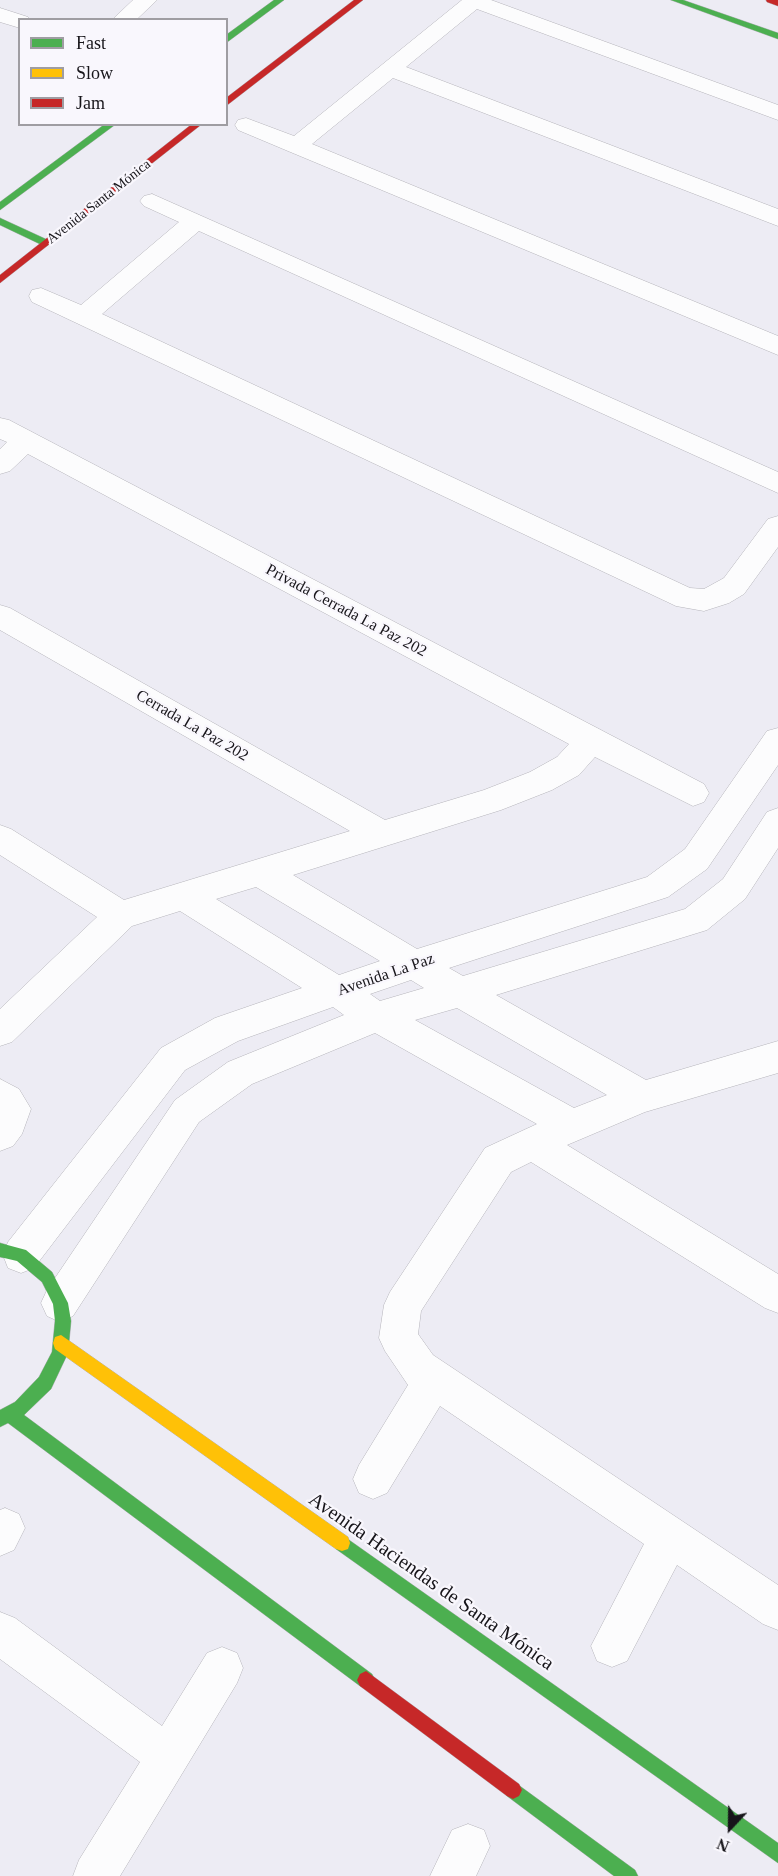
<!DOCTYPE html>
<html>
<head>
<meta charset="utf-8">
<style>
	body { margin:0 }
	#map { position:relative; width:778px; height:1876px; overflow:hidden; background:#edecf4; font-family:Georgia,serif }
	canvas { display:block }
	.legend { position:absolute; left:18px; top:18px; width:210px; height:108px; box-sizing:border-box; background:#f9f7fd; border:2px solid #9f9da2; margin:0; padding:8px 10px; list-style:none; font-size:18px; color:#17151a }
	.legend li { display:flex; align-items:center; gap:12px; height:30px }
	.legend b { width:30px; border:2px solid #9f9da2 }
	.north { position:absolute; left:700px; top:1798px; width:60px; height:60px; -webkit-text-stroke:4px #f9f7fd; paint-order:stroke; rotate:202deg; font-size:16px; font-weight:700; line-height:24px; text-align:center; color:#17151a }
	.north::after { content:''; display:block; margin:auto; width:21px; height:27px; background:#17151a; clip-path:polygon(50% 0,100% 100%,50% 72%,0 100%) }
</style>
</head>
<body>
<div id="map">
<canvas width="778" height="1876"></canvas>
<ul class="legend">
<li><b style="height:8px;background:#4caf50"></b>Fast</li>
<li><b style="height:8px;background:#ffc107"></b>Slow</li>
<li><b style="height:8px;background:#c62828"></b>Jam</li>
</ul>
<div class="north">N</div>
</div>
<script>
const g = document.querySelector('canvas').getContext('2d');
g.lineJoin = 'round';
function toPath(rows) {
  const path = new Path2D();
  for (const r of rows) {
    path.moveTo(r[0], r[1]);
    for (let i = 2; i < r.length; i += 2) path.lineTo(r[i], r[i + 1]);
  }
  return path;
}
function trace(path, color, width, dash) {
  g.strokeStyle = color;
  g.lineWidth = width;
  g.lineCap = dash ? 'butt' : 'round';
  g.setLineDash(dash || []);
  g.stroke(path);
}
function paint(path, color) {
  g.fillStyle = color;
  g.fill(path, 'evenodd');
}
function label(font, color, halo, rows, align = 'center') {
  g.font = font + ' Georgia,serif';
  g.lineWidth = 4.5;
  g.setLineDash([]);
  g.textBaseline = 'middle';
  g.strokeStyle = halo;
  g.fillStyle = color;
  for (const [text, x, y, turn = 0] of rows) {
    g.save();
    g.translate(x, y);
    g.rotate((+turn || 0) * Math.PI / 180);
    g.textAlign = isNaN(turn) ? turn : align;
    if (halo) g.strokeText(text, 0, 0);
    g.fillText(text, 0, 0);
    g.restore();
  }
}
const street = toPath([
	[133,0,157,0,136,20,112,20,133,0],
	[462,0,491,0,778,105,778,120,477,9,406,67,778,209,778,226,393,78,312,144,778,336,778,355,288,151,238,130,235,125,238,120,246,118,294,136,462,0],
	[0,8,28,17,29,20,20,20,20,28,0,22,0,8],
	[152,194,778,472,778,493,199,231,102,314,690,588,704,589,724,578,768,519,778,516,778,547,744,594,729,603,704,611,676,606,32,302,29,296,32,290,41,288,81,305,179,222,144,206,140,201,144,196,152,194],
	[0,418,9,420,704,784,709,793,704,802,693,806,595,757,579,775,552,790,501,810,293,875,417,949,647,877,685,849,767,731,778,728,778,765,707,869,668,897,449,968,463,976,685,909,723,879,767,812,778,808,778,848,745,899,707,930,496,995,646,1080,778,1041,778,1073,645,1112,567,1145,778,1274,778,1313,765,1308,531,1162,511,1172,421,1311,418,1334,433,1355,778,1585,778,1630,763,1624,677,1565,627,1661,612,1667,597,1661,591,1646,644,1544,440,1406,387,1493,373,1499,359,1493,353,1479,359,1465,408,1385,385,1351,379,1338,384,1305,390,1292,485,1148,537,1124,375,1033,252,1084,199,1122,73,1316,60,1322,47,1316,41,1303,47,1290,175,1100,228,1062,344,1015,333,1007,238,1041,185,1070,34,1268,21,1273,8,1268,3,1255,8,1242,161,1048,215,1018,302,988,180,911,132,926,12,1042,0,1046,0,1009,97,917,0,855,0,825,11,829,124,900,350,831,0,630,0,605,10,608,385,820,484,790,530,772,557,757,569,744,28,454,10,471,0,474,0,449,7,442,0,439,0,418],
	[256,887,380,961,339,975,216,899,256,887],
	[411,980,424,988,380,1001,370,994,411,980],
	[457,1008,607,1095,574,1108,415,1020,457,1008],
	[0,1079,19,1089,31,1109,22,1134,13,1146,0,1151,0,1079],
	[5,1508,19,1514,25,1528,14,1550,0,1556,0,1510,5,1508],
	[0,1612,15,1618,162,1726,207,1653,222,1647,237,1653,243,1668,237,1683,120,1876,73,1876,79,1860,140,1762,0,1659,0,1612],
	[468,1824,484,1830,490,1846,476,1876,430,1876,452,1830,468,1824]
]);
const fast = toPath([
	[274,0,284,0,226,43,226,35,274,0],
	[671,0,683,0,778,33,778,39,671,0],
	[105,124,116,124,0,210,0,202,105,124],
	[0,218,50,241,51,243,46,246,42,245,0,225,0,218],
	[0,1243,26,1250,52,1272,68,1303,71,1321,68,1353,51,1389,24,1415,372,1674,375,1680,372,1686,366,1689,360,1686,8,1423,0,1427,0,1410,15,1402,39,1377,52,1352,55,1321,53,1304,42,1282,17,1261,0,1257,0,1243],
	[342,1535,778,1843,778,1863,336,1549,334,1543,336,1537,342,1535],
	[513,1781,635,1870,638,1876,614,1876,507,1796,504,1790,507,1784,513,1781]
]);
const slow = toPath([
	[61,1335,348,1537,350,1543,348,1549,342,1551,336,1549,55,1349,53,1343,55,1337,61,1335]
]);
const jam = toPath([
	[354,0,363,0,226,106,226,98,354,0],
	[766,0,778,0,778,6,767,2,766,0],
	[192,124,202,124,0,283,0,275,192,124],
	[366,1671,519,1784,522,1790,519,1796,513,1799,507,1796,360,1686,357,1680,360,1674,366,1671]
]);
const farStreetnames = [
	["Avenida Santa Mónica",99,202,-38]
];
const streetNames = [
	["Privada Cerrada La Paz 202",346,611,28],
	["Cerrada La Paz 202",192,726,30],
	["Avenida La Paz",386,975,-19]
];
const nearStreetnames = [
	["Avenida Haciendas de Santa Mónica",431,1582,35]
];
trace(street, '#b5b4ba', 1);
trace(fast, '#b5b4ba', 1);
trace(slow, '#b5b4ba', 1);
trace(jam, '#b5b4ba', 1);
paint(street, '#fcfcfd');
paint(fast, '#4caf50');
paint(slow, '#ffc107');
paint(jam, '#c62828');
label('14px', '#17151a', '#f9f7fd', farStreetnames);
label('16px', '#17151a', '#f9f7fd', streetNames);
label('20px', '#17151a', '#f9f7fd', nearStreetnames);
</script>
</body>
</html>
